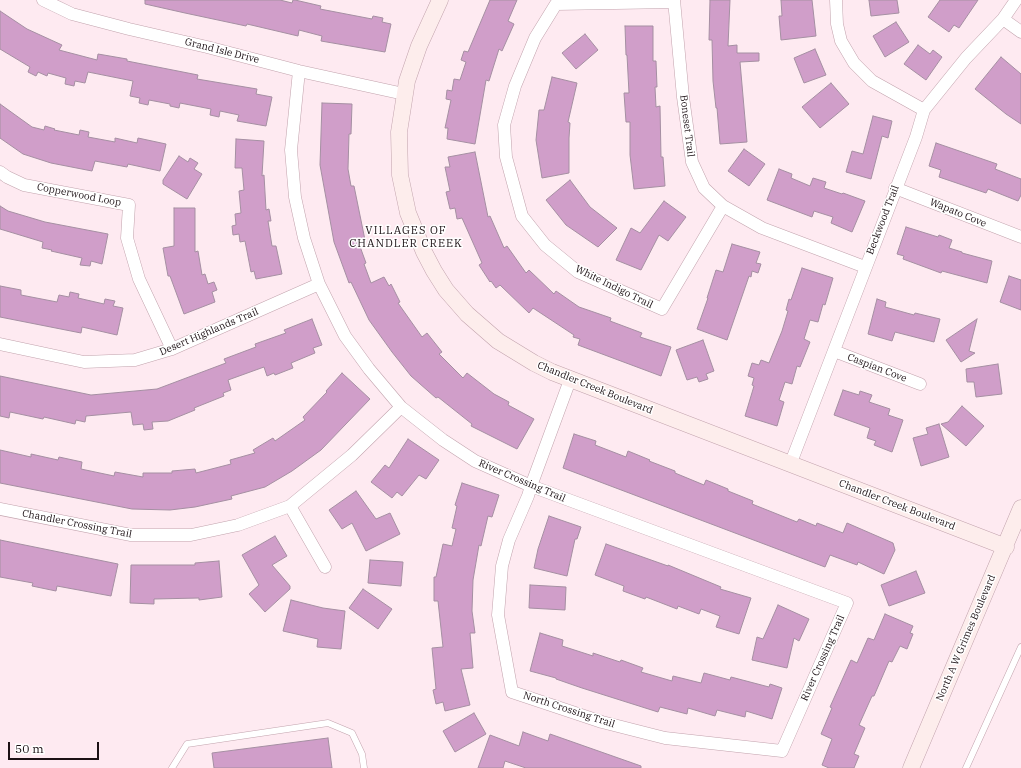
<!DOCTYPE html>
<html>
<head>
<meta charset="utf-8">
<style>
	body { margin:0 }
	#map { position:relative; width:1021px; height:768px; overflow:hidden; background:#feeaf1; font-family:"IBM Plex Serif",serif }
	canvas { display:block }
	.scale { position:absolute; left:8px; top:742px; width:91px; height:18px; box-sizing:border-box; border:2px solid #1c1115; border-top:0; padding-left:5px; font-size:12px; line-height:14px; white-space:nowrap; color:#1c1115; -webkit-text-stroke:3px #fff; paint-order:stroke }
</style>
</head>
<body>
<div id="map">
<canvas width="1021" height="768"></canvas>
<div class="scale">50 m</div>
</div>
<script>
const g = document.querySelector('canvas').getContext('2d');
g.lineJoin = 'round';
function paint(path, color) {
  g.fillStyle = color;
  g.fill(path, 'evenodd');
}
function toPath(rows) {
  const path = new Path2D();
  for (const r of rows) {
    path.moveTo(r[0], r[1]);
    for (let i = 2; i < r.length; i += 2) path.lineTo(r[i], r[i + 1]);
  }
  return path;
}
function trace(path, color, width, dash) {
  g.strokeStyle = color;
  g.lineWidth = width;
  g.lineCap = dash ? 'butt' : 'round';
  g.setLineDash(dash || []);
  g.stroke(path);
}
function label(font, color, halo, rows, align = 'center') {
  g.font = font + ' "IBM Plex Serif",serif';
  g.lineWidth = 3;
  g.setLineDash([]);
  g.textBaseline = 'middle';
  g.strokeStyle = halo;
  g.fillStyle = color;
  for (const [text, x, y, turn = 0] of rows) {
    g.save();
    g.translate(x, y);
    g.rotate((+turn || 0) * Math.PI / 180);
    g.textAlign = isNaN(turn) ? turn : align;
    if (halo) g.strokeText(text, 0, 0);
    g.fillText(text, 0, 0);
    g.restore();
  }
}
const building = toPath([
	[145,0,280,0,292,3,293,0,295,0,321,6,320,9,372,19,373,16,383,18,382,22,391,24,385,52,321,41,322,36,299,30,298,36,247,24,246,26,185,13,145,4,145,0],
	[490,0,517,0,508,21,514,24,502,51,499,49,489,81,486,80,475,144,447,139,448,128,445,128,451,100,446,99,447,90,452,91,454,79,460,80,466,62,461,60,464,51,468,52,490,0],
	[710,0,730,0,728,46,737,45,737,53,759,53,759,61,740,62,747,142,720,144,717,108,716,108,713,81,712,40,709,40,710,0],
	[781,0,812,0,816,36,781,40,779,16,782,16,781,0],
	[869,0,897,0,899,13,871,16,869,0],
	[940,0,978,0,959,28,954,25,949,32,928,17,940,0],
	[0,11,27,29,62,45,59,50,97,60,98,54,127,59,127,61,198,75,197,79,257,89,256,94,272,97,266,126,237,121,239,115,220,111,219,117,210,115,211,109,180,103,179,108,170,106,170,104,149,100,148,105,139,103,140,98,130,96,133,81,88,72,85,83,75,81,74,86,65,84,66,78,48,73,47,76,38,72,36,76,28,72,30,67,0,49,0,11],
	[896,22,909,42,885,57,873,36,896,22],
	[625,26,653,26,653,61,656,61,657,87,655,87,656,107,660,106,661,157,663,157,665,186,634,189,630,155,630,122,626,122,624,93,629,93,627,55,626,55,625,26],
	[585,34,598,50,576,69,562,53,585,34],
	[918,45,930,54,933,50,942,57,926,80,904,64,918,45],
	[815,49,826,75,804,83,794,58,815,49],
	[1001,57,1021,74,1021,124,1006,114,975,89,1001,57],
	[552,77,577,83,568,122,570,123,569,138,569,173,542,178,536,140,539,110,544,110,552,77],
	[831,83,849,104,820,128,802,107,831,83],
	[322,103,352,104,351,134,349,134,348,169,351,186,354,186,365,240,358,241,366,263,364,264,371,283,384,277,389,286,391,284,400,302,398,303,422,337,427,333,442,352,439,354,463,378,467,373,494,394,509,402,508,405,534,419,517,449,471,426,472,424,438,397,436,398,411,376,392,352,369,320,351,282,349,283,334,242,320,165,322,103],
	[0,104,32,127,44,130,45,126,55,129,54,130,79,135,80,130,89,132,88,137,115,142,115,138,137,143,138,138,166,144,160,171,128,164,127,167,95,161,92,171,51,163,23,154,0,138,0,104],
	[873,116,892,121,888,138,882,136,871,179,846,172,852,151,863,154,873,116],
	[236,139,264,141,262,176,264,175,266,210,269,209,271,221,268,221,272,246,276,246,282,274,256,279,254,271,251,272,245,241,240,242,239,234,233,235,232,226,236,225,235,214,241,213,239,191,244,190,242,168,235,168,236,139],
	[936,143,997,164,995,169,1021,179,1021,195,1018,201,988,189,986,193,939,177,941,170,929,166,936,143],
	[744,149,765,164,749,186,728,171,744,149],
	[475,152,488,217,490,216,504,248,507,246,526,273,529,270,554,294,556,291,579,307,611,318,610,321,642,333,640,337,671,347,661,376,578,345,580,339,573,337,574,335,533,308,529,313,500,285,496,288,491,281,490,282,479,265,482,263,462,218,457,219,455,208,450,209,446,192,450,191,445,167,450,167,448,157,475,152],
	[179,156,188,162,190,158,198,163,194,169,202,174,187,199,163,184,163,180,179,156],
	[779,169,792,174,791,178,810,186,813,178,826,182,824,188,842,194,843,193,865,201,852,232,831,223,833,217,814,211,812,217,767,200,779,169],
	[570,180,590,207,617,228,598,247,566,225,546,200,570,180],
	[664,201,686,217,668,241,659,235,641,270,616,260,631,228,640,233,664,201],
	[0,206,8,211,45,222,108,234,102,264,91,261,90,266,80,265,82,258,51,251,52,250,42,248,43,242,0,229,0,206],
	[174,208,195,208,195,252,198,251,202,275,205,274,208,284,214,282,217,290,212,292,215,302,184,314,170,276,168,276,163,248,174,246,174,208],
	[906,227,938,237,939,235,952,240,949,248,962,252,962,253,992,261,987,283,942,271,941,273,903,259,904,256,897,254,906,227],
	[732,244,760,252,756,263,761,264,758,273,752,271,751,277,749,276,727,340,697,329,708,298,707,298,716,270,723,272,732,244],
	[802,268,833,278,825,305,823,304,818,322,810,320,804,339,810,342,800,367,797,366,792,384,785,382,779,400,784,402,777,426,745,416,754,386,752,385,754,378,748,376,752,363,759,365,761,360,769,363,782,331,788,311,786,310,789,299,791,300,802,268],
	[1009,276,1021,280,1021,310,1000,302,1009,276],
	[0,286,21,290,21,295,57,302,59,295,69,297,70,292,79,294,78,298,104,304,105,299,115,301,113,306,123,308,117,335,82,327,81,333,0,317,0,286],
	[877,299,886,302,885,307,914,315,915,313,940,319,934,342,895,332,892,341,868,334,877,299],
	[312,319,322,345,313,348,315,353,291,363,293,368,275,375,274,373,267,376,264,367,228,380,231,390,223,393,224,396,194,408,195,410,168,421,152,422,153,429,144,430,143,424,133,425,131,412,86,416,85,422,76,420,75,424,44,417,43,419,10,412,9,418,0,416,0,376,91,395,157,389,226,363,224,359,256,347,255,344,286,333,284,330,312,319],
	[977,319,969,351,975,353,961,362,946,340,977,319],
	[703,340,714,371,706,374,708,379,699,382,697,377,687,380,676,350,703,340],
	[998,364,1002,394,976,397,974,382,967,382,966,369,998,364],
	[342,373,370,399,321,450,292,471,265,487,231,496,232,499,195,507,170,510,132,509,0,483,0,450,31,457,31,454,58,460,59,457,82,462,81,469,114,476,115,472,143,477,143,473,172,473,172,471,195,469,196,473,231,464,230,460,255,453,253,450,273,438,275,441,305,420,303,417,327,392,326,391,342,373],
	[843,390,859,395,860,391,872,395,869,402,890,409,888,415,903,420,892,452,874,445,876,441,867,438,870,428,834,415,843,390],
	[962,406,984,426,966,446,941,424,948,422,962,406],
	[939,424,949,457,921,466,913,438,928,434,926,428,939,424],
	[574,434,596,441,595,445,626,457,628,451,650,460,649,461,675,471,675,473,704,485,706,480,728,489,728,491,753,501,752,504,797,522,799,519,816,526,817,523,843,533,847,523,893,543,895,550,884,574,858,562,857,565,830,555,825,567,563,468,574,434],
	[408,439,439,460,426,479,419,475,402,496,397,492,392,498,371,482,385,465,389,468,408,439],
	[462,483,499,495,492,517,488,516,481,546,479,545,473,580,472,611,475,633,470,633,473,668,461,669,470,705,445,711,443,702,436,704,433,690,436,689,432,648,443,647,438,601,434,601,434,577,436,577,443,544,452,546,456,529,452,528,457,506,455,505,462,483],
	[356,491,376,519,390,513,400,534,366,551,352,523,342,529,329,510,356,491],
	[549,516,581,527,577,539,575,539,567,576,534,568,538,549,549,516],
	[275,536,287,556,272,565,290,586,290,589,265,612,249,594,259,585,242,555,275,536],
	[0,540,118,564,111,596,57,586,56,591,32,586,33,583,0,577,0,540],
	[606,544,668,566,668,565,721,587,720,589,751,598,739,634,716,627,720,616,701,609,699,614,678,606,677,609,646,597,645,599,623,591,624,586,595,575,606,544],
	[370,560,403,562,401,586,368,583,370,560],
	[219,561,222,597,199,600,199,598,154,599,154,604,130,603,131,565,195,565,195,563,219,561],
	[916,571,925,593,889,606,881,585,916,571],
	[530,585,566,587,565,610,529,608,530,585],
	[363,589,392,609,378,629,349,608,363,589],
	[291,600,323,608,345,611,341,649,317,647,318,639,283,631,291,600],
	[778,605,809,619,799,641,794,638,787,668,752,660,757,637,763,639,778,605],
	[885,614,913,626,910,633,913,634,907,649,900,646,892,662,889,661,874,696,872,696,859,725,865,728,854,754,859,756,854,768,829,768,822,765,832,739,821,734,832,708,830,707,851,660,857,663,868,638,874,640,885,614],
	[540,633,563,640,562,646,593,656,593,653,620,662,621,660,643,668,641,672,672,681,673,676,701,683,704,673,730,680,731,677,769,687,770,684,782,688,772,719,746,711,745,717,717,710,715,716,688,708,687,714,660,707,658,712,582,688,556,679,556,678,530,671,540,633],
	[474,713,486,734,455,752,443,731,474,713],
	[523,732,548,741,550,734,641,766,641,768,526,768,505,761,503,768,478,768,490,735,519,746,523,732],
	[328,738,332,768,214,768,212,753,328,738]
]);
const lane = toPath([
	[172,768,187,744,328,723,352,733,362,754,364,768],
	[966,768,1021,647]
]);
const street = toPath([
	[43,0,72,14,129,29,207,47,299,71,404,94],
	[674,0,683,97,692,162,704,188,723,206,762,228,865,267],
	[836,0,837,24,841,41,854,63,872,81,924,110],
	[674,2,556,4,535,38,515,86,504,125,506,157,522,216,545,245,578,272,662,309,723,206],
	[1003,19,1021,32],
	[299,71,291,150,295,197,304,238,319,284,345,336,369,369,401,407,443,440,475,461,531,486,847,603,782,751,665,738,602,722,512,692,498,615,502,566,509,540,528,496,531,486,570,380],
	[0,172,7,177,24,185,129,205,127,238,139,279,172,349],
	[895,188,1021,237],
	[0,344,84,362,135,360,172,349,319,284],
	[834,351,920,384],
	[790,465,916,137,924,110,966,58,1003,19,1016,0],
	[290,506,325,567],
	[0,509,131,535,191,535,238,525,290,506,352,455,401,407]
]);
const secondary = toPath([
	[440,0,419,46,407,81,399,132,400,175,408,213,424,252,434,271,446,290,467,314,498,341,534,363,552,372,1006,547],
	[911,768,1021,508]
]);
const streetNames = [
	["Grand Isle Drive",222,51,14],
	["Boneset Trail",687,126,83],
	["Copperwood Loop",79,195,11],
	["Wapato Cove",958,213,22],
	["Beckwood Trail",883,220,-69],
	["White Indigo Trail",614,287,26],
	["Desert Highlands Trail",209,332,-23],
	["Caspian Cove",877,368,21],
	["Chandler Creek Boulevard",595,388,22],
	["River Crossing Trail",522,481,23],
	["Chandler Creek Boulevard",897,505,21],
	["Chandler Crossing Trail",77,524,11],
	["North A W Grimes Boulevard",966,638,-67],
	["River Crossing Trail",823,658,-66],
	["North Crossing Trail",569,710,18]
];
const neighbourhoodNames = [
	["VILLAGES OF",406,231],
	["CHANDLER CREEK",406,244]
];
paint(building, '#d09ec9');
trace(building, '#a58fa2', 1);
trace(lane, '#c2a3ad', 7);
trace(street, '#c2a3ad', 13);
trace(secondary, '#c2a3ad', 17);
trace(lane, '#fff', 6);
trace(street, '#fff', 12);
trace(secondary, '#fdedec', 16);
label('10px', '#1c1115', '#fff', streetNames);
g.letterSpacing = '1px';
label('11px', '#1c1115', '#fff', neighbourhoodNames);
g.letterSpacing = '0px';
</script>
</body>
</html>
